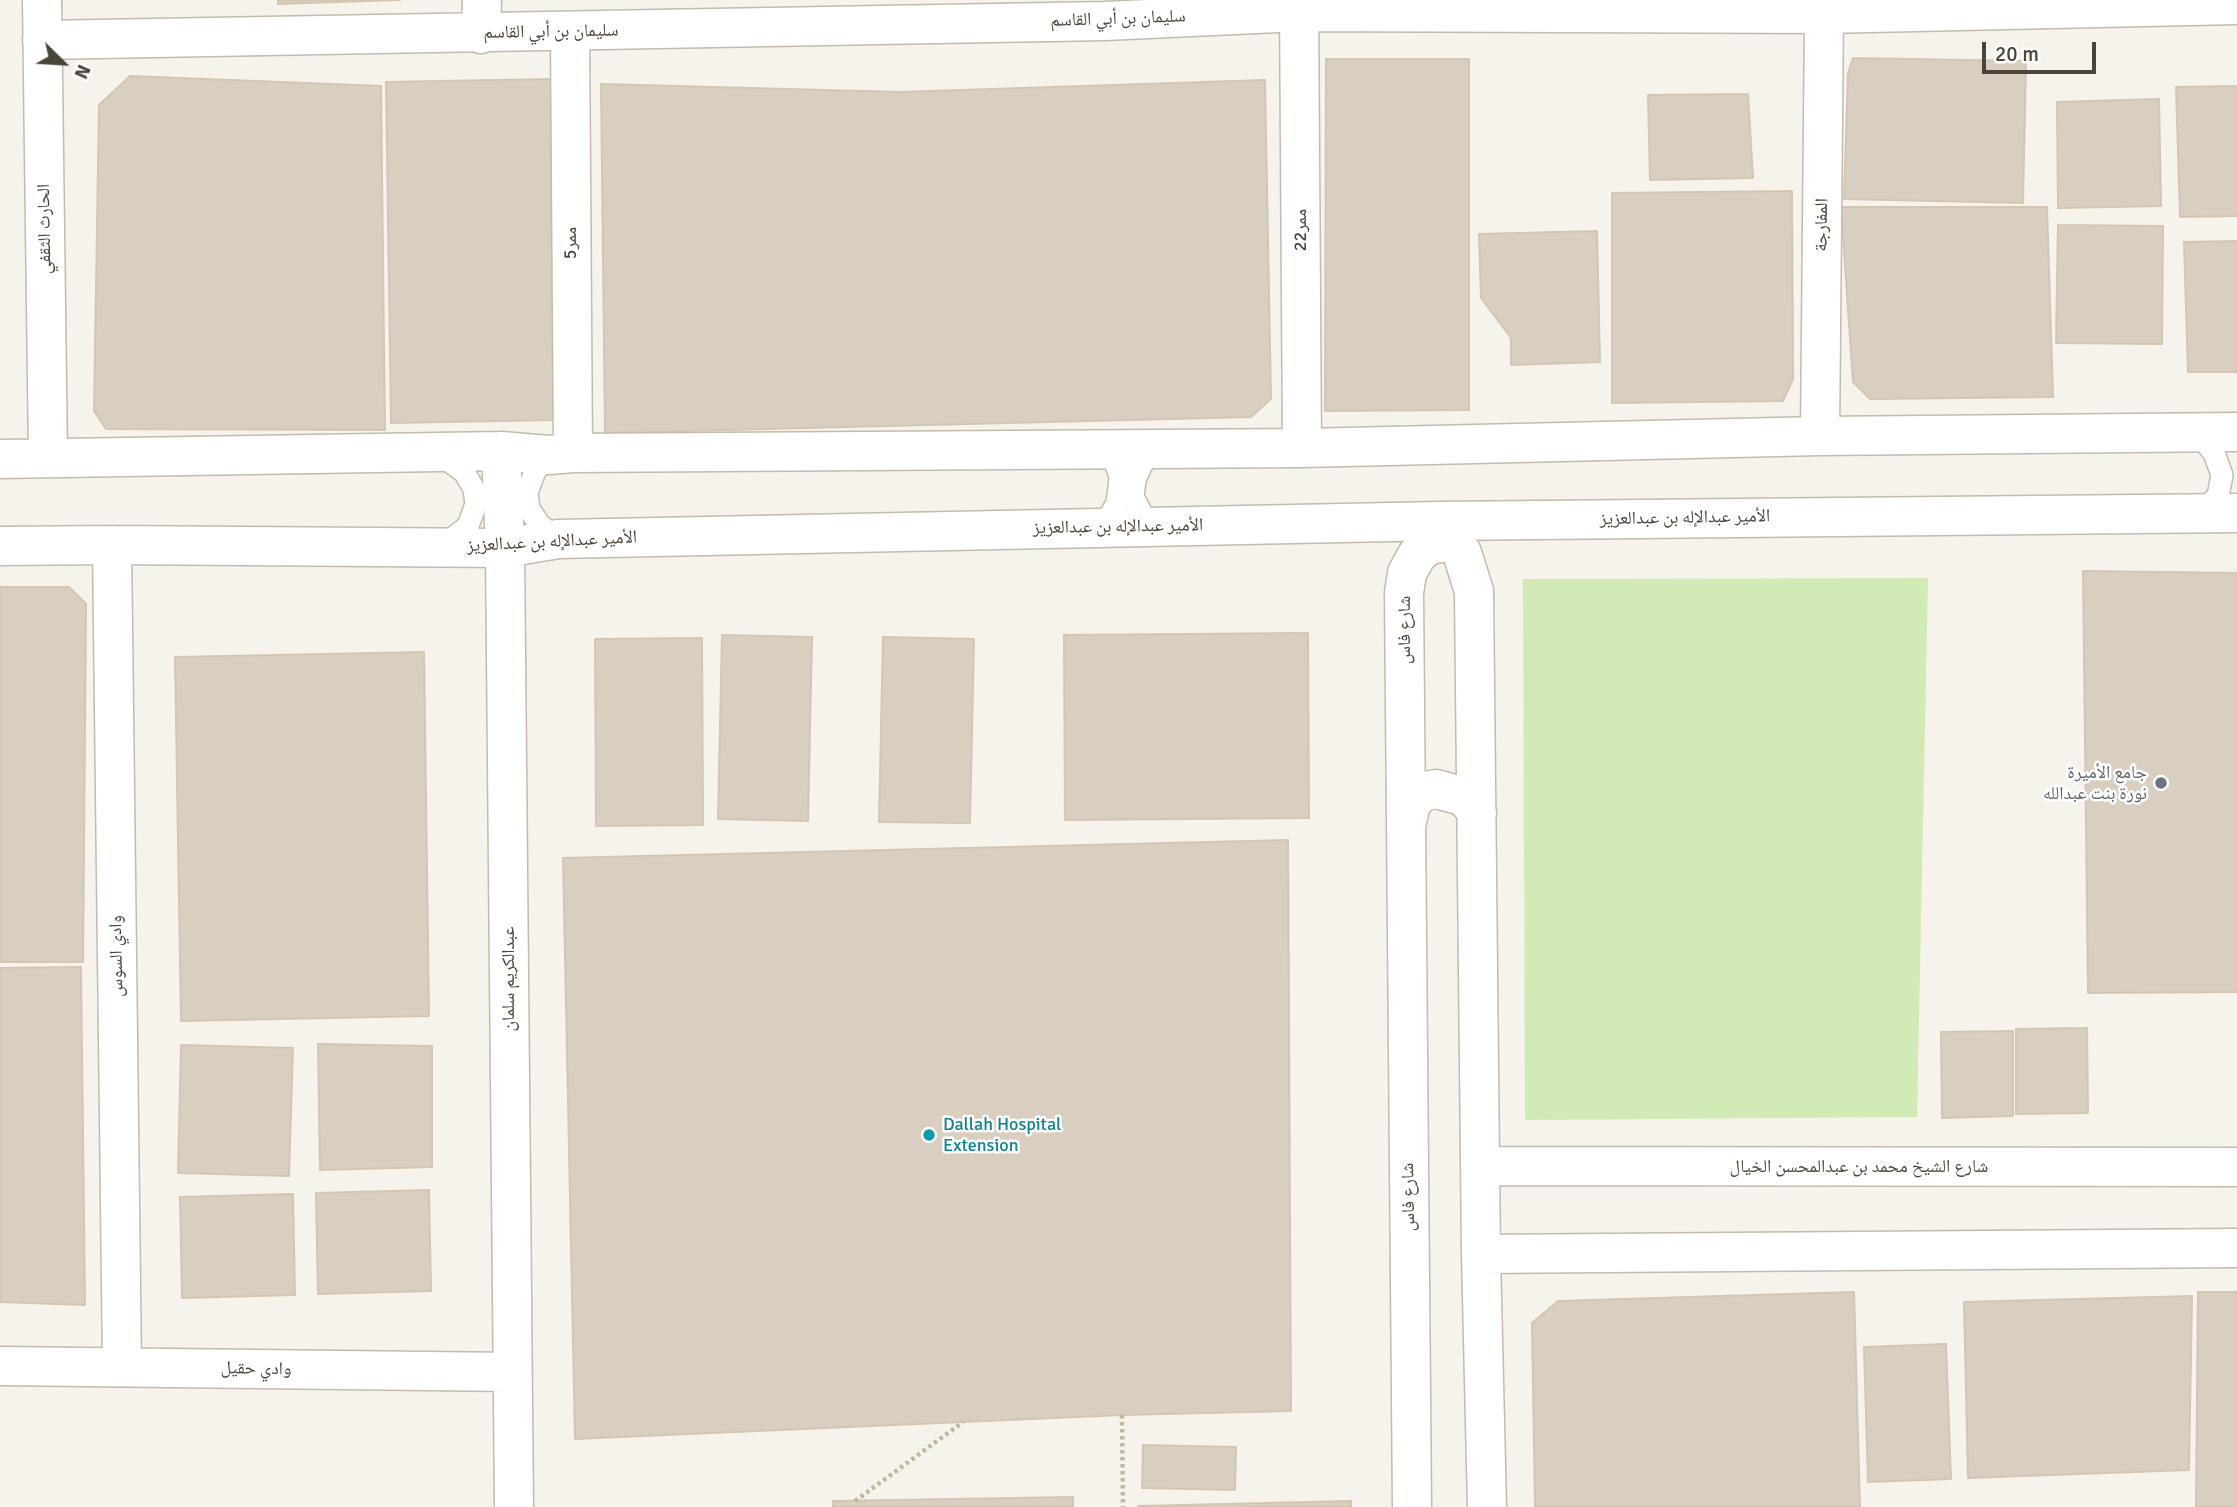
<!DOCTYPE html>
<html>
<head>
<meta charset="utf-8">
<style>
	body { margin:0 }
	#map { position:relative; width:2237px; height:1507px; overflow:hidden; background:#f6f3ec; font-family:Signika,sans-serif }
	canvas { display:block }
	.north { position:absolute; left:28px; top:28px; width:70px; height:70px; -webkit-text-stroke:5px #fff; paint-order:stroke; rotate:114deg; font-size:19px; font-weight:700; line-height:28px; text-align:center; color:#4b4439 }
	.north::after { content:''; display:block; margin:auto; width:24px; height:32px; background:#4b4439; clip-path:polygon(50% 0,100% 100%,50% 72%,0 100%) }
	.scale { position:absolute; left:1982px; top:42px; width:114px; height:32px; box-sizing:border-box; border:4px solid #4b4439; border-top:0; padding-left:9px; font-size:21px; line-height:24px; white-space:nowrap; color:#4b4439; -webkit-text-stroke:5px #fff; paint-order:stroke }
</style>
</head>
<body>
<div id="map">
<canvas width="2237" height="1507"></canvas>
<div class="north">N</div>
<div class="scale">20 m</div>
</div>
<script>
const g = document.querySelector('canvas').getContext('2d');
g.lineJoin = 'round';
function paint(path, color) {
  g.fillStyle = color;
  g.fill(path, 'evenodd');
}
function toPath(rows) {
  const path = new Path2D();
  for (const r of rows) {
    path.moveTo(r[0], r[1]);
    for (let i = 2; i < r.length; i += 2) path.lineTo(r[i], r[i + 1]);
  }
  return path;
}
function trace(path, color, width, dash) {
  g.strokeStyle = color;
  g.lineWidth = width;
  g.lineCap = dash ? 'butt' : 'round';
  g.setLineDash(dash || []);
  g.stroke(path);
}
function label(font, color, halo, rows, align = 'center') {
  g.font = font + ' Signika,"Noto Naskh Arabic",sans-serif';
  g.lineWidth = 5;
  g.setLineDash([]);
  g.textBaseline = 'middle';
  g.strokeStyle = halo;
  g.fillStyle = color;
  for (const [text, x, y, turn = 0] of rows) {
    g.save();
    g.translate(x, y);
    g.rotate((+turn || 0) * Math.PI / 180);
    g.textAlign = isNaN(turn) ? turn : align;
    if (halo) g.strokeText(text, 0, 0);
    g.fillText(text, 0, 0);
    g.restore();
  }
}
const green = toPath([
	[1928,578,1917,1117,1525,1120,1523,579]
]);
const building = toPath([
	[278,0,400,0,278,4,278,0],
	[1853,58,2026,61,2023,203,1844,199,1848,73,1853,58],
	[1326,59,1469,59,1469,410,1325,411,1326,59],
	[130,76,381,86,385,430,106,429,94,411,99,105,130,76],
	[551,79,556,420,391,423,386,82,551,79],
	[1265,80,1271,399,1251,417,605,433,601,84,900,92,1265,80],
	[2237,86,2237,216,2180,217,2176,87,2237,86],
	[1748,94,1753,178,1650,180,1648,95,1748,94],
	[2159,99,2161,206,2058,208,2057,102,2159,99],
	[1792,191,1793,379,1783,401,1612,403,1612,193,1792,191],
	[1841,207,2047,207,2053,397,1870,399,1853,382,1841,207],
	[2058,225,2163,226,2162,344,2056,343,2058,225],
	[1597,231,1600,362,1511,365,1511,338,1481,298,1479,234,1597,231],
	[2237,241,2237,372,2188,372,2184,242,2237,241],
	[2083,571,2237,573,2237,992,2088,993,2083,571],
	[0,587,69,587,86,604,83,962,0,962,0,587],
	[1308,633,1309,818,1065,820,1064,635,1308,633],
	[722,635,812,637,808,821,718,819,722,635],
	[883,637,974,639,970,823,879,822,883,637],
	[702,638,703,825,596,826,595,639,702,638],
	[424,652,429,1016,181,1021,175,657,424,652],
	[1288,840,1291,1411,1122,1415,575,1439,563,858,1288,840],
	[81,967,85,1305,0,1302,0,968,81,967],
	[2087,1028,2088,1113,2016,1114,2016,1029,2087,1028],
	[2013,1031,2013,1116,1942,1118,1941,1032,2013,1031],
	[318,1044,432,1046,432,1167,320,1170,318,1044],
	[181,1045,293,1048,289,1176,178,1173,181,1045],
	[429,1190,431,1291,318,1294,316,1193,429,1190],
	[293,1194,295,1295,182,1298,180,1197,293,1194],
	[1854,1292,1860,1507,1535,1507,1532,1323,1558,1301,1854,1292],
	[2198,1292,2237,1292,2237,1507,2196,1507,2198,1292],
	[2192,1296,2189,1470,1968,1478,1964,1302,2192,1296],
	[1946,1344,1951,1479,1868,1482,1864,1347,1946,1344],
	[1143,1445,1236,1447,1235,1490,1142,1488,1143,1445],
	[1073,1497,1073,1507,833,1507,833,1501,1073,1497],
	[1351,1501,1351,1507,1138,1507,1138,1506,1351,1501]
]);
const path = toPath([
	[1122,1415,1123,1507],
	[855,1501,963,1422]
]);
const service = toPath([
	[2193,435,2205,442,2214,453,2222,475,2218,496,2201,512],
	[439,454,464,472,474,489,476,504,468,526,443,546],
	[549,455,535,471,527,493,529,509,540,525,558,539],
	[1149,527,1133,497,1135,480,1141,466,1148,456,1159,448],
	[1096,528,1109,517,1117,503,1119,487,1120,476,1114,460,1101,449]
]);
const minor = toPath([
	[42,0,48,458],
	[1299,0,1302,448],
	[570,32,573,453],
	[481,34,482,0],
	[42,40,1105,21,1299,12,1824,14,2237,5],
	[1820,436,1824,14],
	[501,451,505,548,514,1507],
	[0,459,501,451,549,455,573,453,1302,448,1820,436,2237,432],
	[112,545,122,1367],
	[0,546,112,545,505,548,558,539,1440,521,2237,513],
	[1406,826,1411,804,1421,792,1436,789,1462,796,1470,803,1477,813],
	[1480,1166,2237,1167],
	[1481,1254,2237,1248],
	[0,1366,512,1372],
	[1412,1507,1404,593,1407,573,1417,555,1429,545,1448,542,1457,546,1462,553,1474,591,1481,1254,1487,1507]
]);
const markers = [
	[2161,783,7,"#6b7280"],
	[929,1135,7,"#0f9aa8"]
];
const streetNames = [
	["سليمان بن أبي القاسم",1118,19,-2],
	["سليمان بن أبي القاسم",551,32,-1],
	["المفارجة",1822,225,-89],
	["الحارث الثقفي",45,229,-91],
	["ممر22",1301,230,-90],
	["ممر5",571,243,-90],
	["الأمير عبدالإله بن عبدالعزيز",1685,518,-1],
	["الأمير عبدالإله بن عبدالعزيز",1118,527,-1],
	["الأمير عبدالإله بن عبدالعزيز",552,542,-3],
	["شارع فاس",1405,630,-90],
	["وادي السوس",117,956,-91],
	["عبدالكريم سلمان",509,979,-90],
	["شارع الشيخ محمد بن عبدالمحسن الخيال",1859,1167],
	["شارع فاس",1409,1197,-91],
	["وادي حقيل",256,1369,1]
];
const worshipNames = [
	["جامع الأميرة",2147,773],
	["نورة بنت عبدالله",2147,794]
];
const cultureNames = [
	["Dallah Hospital",943,1125],
	["Extension",943,1146]
];
paint(green, '#d2eab5');
paint(building, '#d8cfc1');
trace(building, '#d3c7b4', 2);
trace(service, '#c2bbae', 24);
trace(minor, '#c2bbae', 41);
trace(path, '#c4b79f', 4.5, [3.5, 3.5]);
trace(service, '#fff', 21);
trace(minor, '#fff', 38);
for (const [x, y, r, color] of markers) {
  const dot = new Path2D();
  dot.arc(x, y, r, 0, 2 * Math.PI);
  g.fillStyle = color;
  g.fill(dot);
  trace(dot, '#fff', 2.5);
}
label('18px', '#4b4439', '#fff', streetNames);
label('18px', '#5b616d', '#fff', worshipNames, 'right');
label('18px', '#0d838f', '#fff', cultureNames, 'left');
</script>
</body>
</html>
